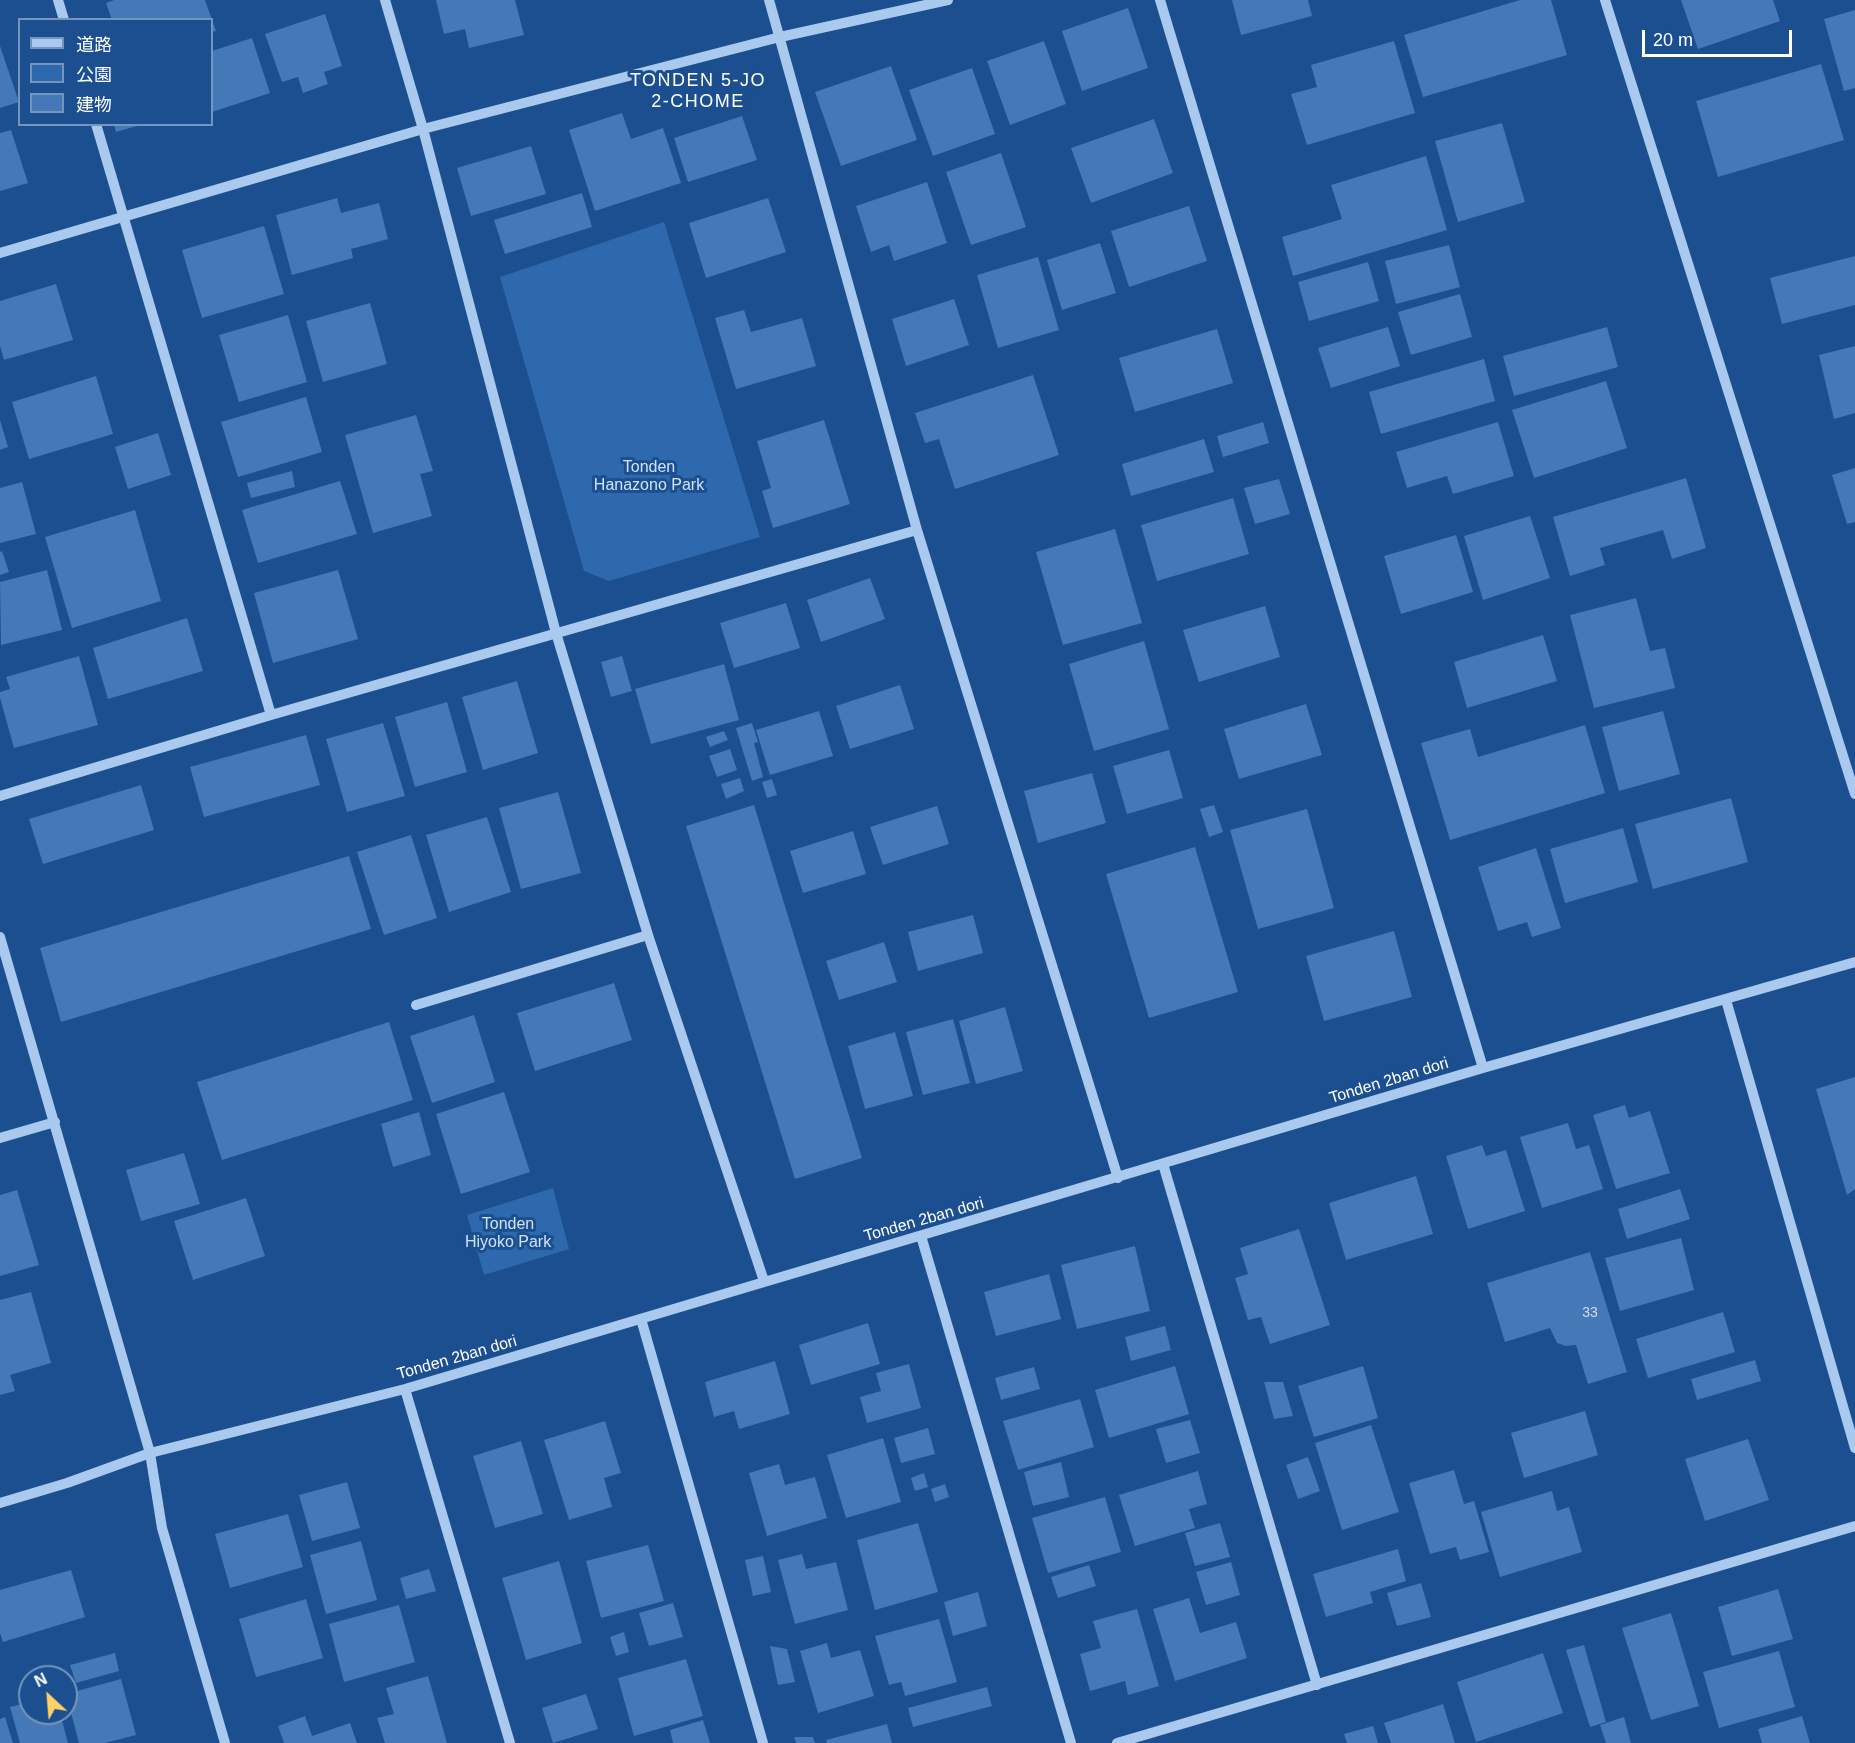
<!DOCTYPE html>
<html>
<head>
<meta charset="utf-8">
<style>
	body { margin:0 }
	#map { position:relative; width:1855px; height:1743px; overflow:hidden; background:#1b4f8f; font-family:Helvetica,"Noto Sans JP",sans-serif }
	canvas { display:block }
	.legend { position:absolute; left:18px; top:18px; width:195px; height:108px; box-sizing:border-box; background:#1b4f8f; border:2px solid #7695bc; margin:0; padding:8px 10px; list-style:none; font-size:18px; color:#fff }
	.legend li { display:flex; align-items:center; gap:12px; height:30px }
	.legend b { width:30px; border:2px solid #7695bc }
	.north { position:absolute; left:18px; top:1665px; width:60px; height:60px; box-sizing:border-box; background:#1b4f8f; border:2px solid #7695bc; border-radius:50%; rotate:334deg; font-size:16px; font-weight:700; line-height:24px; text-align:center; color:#fff }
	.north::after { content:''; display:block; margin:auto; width:21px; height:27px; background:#ffd166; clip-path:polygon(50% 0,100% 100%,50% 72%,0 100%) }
	.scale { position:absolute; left:1642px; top:30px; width:150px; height:27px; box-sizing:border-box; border:3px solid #fff; border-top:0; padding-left:8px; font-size:18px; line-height:21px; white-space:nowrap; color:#fff; -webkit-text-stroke:4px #1b4f8f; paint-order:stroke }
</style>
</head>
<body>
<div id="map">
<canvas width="1855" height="1743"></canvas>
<ul class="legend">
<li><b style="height:8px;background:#a9c9ee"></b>道路</li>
<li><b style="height:16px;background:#2e69ad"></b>公園</li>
<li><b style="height:16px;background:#4478b7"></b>建物</li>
</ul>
<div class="north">N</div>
<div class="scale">20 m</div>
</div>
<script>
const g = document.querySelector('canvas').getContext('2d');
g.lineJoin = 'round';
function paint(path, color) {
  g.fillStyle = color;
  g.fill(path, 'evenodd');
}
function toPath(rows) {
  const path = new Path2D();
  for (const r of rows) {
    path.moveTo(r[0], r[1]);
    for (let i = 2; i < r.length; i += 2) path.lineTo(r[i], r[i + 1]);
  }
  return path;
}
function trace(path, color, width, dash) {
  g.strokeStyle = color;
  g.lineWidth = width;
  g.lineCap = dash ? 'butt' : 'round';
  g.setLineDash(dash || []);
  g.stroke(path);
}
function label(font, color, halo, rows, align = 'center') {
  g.font = font + ' Helvetica,sans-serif';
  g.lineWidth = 6;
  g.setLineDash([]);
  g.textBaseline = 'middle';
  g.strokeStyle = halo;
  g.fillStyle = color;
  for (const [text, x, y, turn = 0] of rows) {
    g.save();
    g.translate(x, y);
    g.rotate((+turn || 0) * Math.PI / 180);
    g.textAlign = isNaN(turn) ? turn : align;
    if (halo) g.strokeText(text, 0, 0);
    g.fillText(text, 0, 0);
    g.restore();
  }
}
const green = toPath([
	[664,222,760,537,609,581,584,571,500,277],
	[553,1188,569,1249,484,1275,467,1215]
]);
const building = toPath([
	[114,0,205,0,216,31,212,32,212,20,112,20,106,3],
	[436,0,515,0,524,35,469,48,465,29,444,34],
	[1232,0,1308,0,1312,16,1241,35],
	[1520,0,1551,0,1567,55,1423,97,1404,35],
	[1681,0,1773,0,1780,21,1698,49],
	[1128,8,1148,68,1082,91,1062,31],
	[1855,10,1855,88,1844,91,1824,19],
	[325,14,342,66,324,72,328,84,303,93,298,77,282,82,265,34],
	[252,38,270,93,212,112,212,51],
	[1044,41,1066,104,1010,125,987,61],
	[1394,41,1415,113,1307,145,1291,94,1317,87,1311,65],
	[0,46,19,102,0,108],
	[1821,64,1844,140,1718,177,1696,101],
	[891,66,917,140,841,166,815,92],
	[972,68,995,134,933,156,909,90],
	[622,113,631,139,663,128,681,183,595,211,569,130],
	[742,116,757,160,688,182,674,138],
	[1154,119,1173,173,1091,203,1071,148],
	[1502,123,1525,202,1458,222,1435,141],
	[114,124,140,124,140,125,116,132],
	[11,130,28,183,0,191,0,133],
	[531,146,546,194,471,216,457,168],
	[1001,153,1026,227,971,245,946,172],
	[1426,156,1447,230,1293,276,1282,237,1342,219,1331,185],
	[927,182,947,243,894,261,889,245,871,252,856,206],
	[582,193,592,227,505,254,494,220],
	[337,198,341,213,379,203,388,239,351,249,353,258,292,275,276,215],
	[768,198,786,252,706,278,689,223],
	[1189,206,1207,261,1129,287,1111,231],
	[264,226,284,294,202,318,182,250],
	[1100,243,1116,293,1062,310,1047,260],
	[1449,245,1460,287,1396,304,1385,261],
	[1855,256,1855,305,1782,324,1770,278],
	[1038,257,1059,330,998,348,977,275],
	[1368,262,1379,301,1309,321,1298,282],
	[56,284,73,340,4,360,0,346,0,301],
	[1460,294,1472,337,1411,355,1398,312],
	[954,299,969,345,906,366,892,319],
	[370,303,387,364,323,382,306,321],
	[744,310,751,332,802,318,816,366,736,389,715,318],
	[288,315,307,382,239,402,219,335],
	[1388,327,1400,366,1331,388,1318,348],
	[1607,327,1618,367,1514,396,1503,356],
	[1217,329,1233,383,1135,412,1119,358],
	[1855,346,1855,413,1834,419,1819,355],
	[1484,359,1495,401,1381,434,1369,392],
	[1033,375,1059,455,955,489,939,439,925,443,915,413],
	[96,376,113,434,29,459,12,402],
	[1606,381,1627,448,1534,478,1512,410],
	[306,397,322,452,238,477,221,422],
	[416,415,433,471,420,474,432,516,373,533,345,435],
	[0,420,8,447,0,450],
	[824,420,850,504,773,528,762,491,771,488,757,441],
	[1263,422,1269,443,1223,457,1217,436],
	[1498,422,1514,476,1453,494,1447,476,1407,488,1396,452],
	[158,433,171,475,128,489,115,447],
	[1204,439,1214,472,1131,496,1122,464],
	[1855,468,1855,522,1847,524,1832,475],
	[292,471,295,487,251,498,247,483],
	[1686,478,1706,548,1672,559,1663,530,1600,548,1605,565,1570,576,1553,517],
	[1279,479,1290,514,1255,524,1244,488],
	[340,481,357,534,258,563,242,510],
	[22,482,36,534,0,543,0,488],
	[1233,498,1249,554,1157,581,1141,525],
	[135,510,161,601,72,628,45,537],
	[1530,516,1550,578,1483,600,1464,536],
	[1115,529,1142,623,1063,645,1036,552],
	[1456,535,1473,592,1401,614,1384,556],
	[2,551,9,572,0,575,0,552],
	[47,570,62,630,1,645,0,582],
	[338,570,358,639,273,663,254,593],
	[870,578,885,619,821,642,807,600],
	[1636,598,1650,651,1665,648,1675,688,1594,708,1570,615],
	[786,603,800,648,734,668,720,623],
	[1265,606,1280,657,1199,682,1183,630],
	[187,618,203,671,108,699,93,648],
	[1543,635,1557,681,1467,708,1454,662],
	[1144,641,1169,729,1094,751,1069,664],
	[79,656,98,725,14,748,0,698,0,692,10,689,6,677],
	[622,656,632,691,611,697,601,662],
	[724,664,739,720,651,744,635,689],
	[517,681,538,753,483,770,462,697],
	[900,685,914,729,850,749,836,706],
	[447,702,467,772,415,787,395,717],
	[1306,704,1322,755,1239,779,1224,729],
	[819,711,833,756,770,775,756,730],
	[1663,711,1680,774,1619,791,1602,727],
	[383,723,405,796,347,812,326,739],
	[752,723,758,742,754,743,763,777,752,781,736,728],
	[1585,725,1605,793,1450,840,1421,743,1470,729,1478,757],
	[724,731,728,740,710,747,706,737],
	[306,735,320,785,204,817,190,767],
	[730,749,737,770,717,777,709,756],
	[1169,750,1183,798,1127,814,1113,766],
	[1092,773,1106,823,1038,843,1024,791],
	[740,778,744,791,726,799,721,784],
	[772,779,777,795,767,798,762,782],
	[141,785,154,830,43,864,29,819],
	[558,792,581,873,521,889,499,808],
	[1731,798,1748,862,1653,889,1635,824],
	[754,805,862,1158,795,1179,686,826],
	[1214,805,1223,832,1209,837,1200,809],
	[937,806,949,844,883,865,870,827],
	[1307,809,1334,908,1258,929,1230,830],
	[487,817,511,892,449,912,426,835],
	[1623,828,1638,882,1565,903,1550,849],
	[853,831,866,874,803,893,790,851],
	[411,835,437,918,384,935,357,852],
	[1195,847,1238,992,1149,1018,1106,874],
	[1536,848,1561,928,1532,937,1527,922,1498,931,1478,867],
	[349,856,371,929,61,1022,40,948],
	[973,915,983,953,918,971,908,932],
	[1394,931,1412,997,1324,1021,1306,956],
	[884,942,897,982,839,1000,826,961],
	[614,983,632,1040,535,1071,517,1013],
	[1005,1007,1023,1071,976,1084,959,1021],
	[474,1015,495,1082,432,1103,410,1036],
	[953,1019,970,1083,923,1095,906,1032],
	[389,1022,413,1100,222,1160,197,1082],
	[895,1032,913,1096,865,1109,848,1046],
	[1855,1077,1855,1189,1847,1195,1816,1089],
	[504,1092,530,1172,461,1194,436,1114],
	[1625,1105,1629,1118,1650,1111,1670,1173,1616,1189,1593,1115],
	[419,1112,431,1155,393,1167,381,1124],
	[1568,1123,1576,1149,1589,1145,1603,1189,1542,1208,1520,1137],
	[1482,1145,1486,1156,1506,1150,1525,1211,1468,1229,1446,1156],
	[184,1153,200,1204,141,1221,126,1170],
	[1416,1176,1433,1234,1346,1260,1329,1203],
	[1680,1189,1690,1219,1627,1239,1618,1209],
	[17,1190,39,1265,0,1276,0,1195],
	[246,1198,265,1256,193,1280,174,1221],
	[1299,1229,1330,1325,1270,1344,1261,1317,1248,1320,1235,1278,1248,1274,1240,1248],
	[1681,1238,1694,1290,1620,1311,1605,1258],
	[1135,1246,1150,1311,1077,1329,1061,1265],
	[1590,1252,1627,1372,1588,1384,1576,1345,1566,1346,1557,1343,1550,1328,1505,1342,1487,1283],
	[1049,1274,1061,1319,996,1336,984,1292],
	[31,1292,51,1363,10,1375,15,1391,0,1395,0,1300],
	[1723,1312,1735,1352,1648,1378,1636,1339],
	[868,1323,880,1364,811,1385,799,1345],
	[1165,1326,1171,1350,1131,1361,1125,1337],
	[1755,1360,1761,1381,1697,1400,1691,1379],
	[775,1361,790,1414,739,1429,734,1411,714,1417,705,1382],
	[909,1364,921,1408,867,1423,860,1397,881,1391,876,1373],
	[1175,1366,1189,1414,1109,1438,1095,1390],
	[1363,1366,1378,1418,1314,1437,1298,1386],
	[1034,1367,1040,1389,1001,1400,995,1378],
	[1264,1382,1283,1382,1293,1416,1274,1419],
	[1080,1399,1094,1447,1018,1470,1003,1421],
	[1585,1411,1598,1455,1524,1478,1511,1433],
	[1190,1420,1200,1453,1166,1463,1156,1429],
	[605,1421,621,1473,604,1478,612,1507,569,1520,544,1440],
	[1371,1425,1399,1512,1342,1530,1315,1443],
	[928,1428,935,1454,901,1463,894,1438],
	[883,1438,901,1502,846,1518,827,1455],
	[1748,1439,1769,1500,1705,1521,1685,1459],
	[521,1441,543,1514,495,1528,473,1456],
	[1308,1457,1320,1491,1298,1499,1286,1465],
	[1061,1462,1069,1497,1033,1506,1024,1472],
	[779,1464,785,1485,815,1477,827,1518,767,1536,749,1473],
	[1454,1470,1464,1504,1474,1501,1489,1552,1460,1560,1456,1547,1430,1554,1409,1483],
	[1198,1471,1207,1504,1189,1509,1195,1528,1135,1546,1119,1495],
	[924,1473,928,1487,915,1491,911,1478],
	[347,1482,360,1528,312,1541,299,1495],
	[945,1484,949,1497,935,1502,931,1489],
	[1552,1491,1557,1511,1569,1507,1582,1552,1500,1577,1481,1512],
	[1105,1497,1121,1552,1048,1573,1032,1518],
	[288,1514,303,1567,230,1588,215,1534],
	[918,1523,938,1592,875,1610,857,1540],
	[1220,1523,1230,1557,1195,1566,1185,1533],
	[361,1541,377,1600,326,1614,310,1555],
	[648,1545,664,1601,601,1618,586,1561],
	[1398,1549,1406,1581,1370,1592,1373,1603,1326,1617,1313,1574],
	[802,1554,806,1569,836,1562,848,1610,795,1624,778,1560],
	[763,1556,771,1592,753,1596,745,1560],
	[559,1561,582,1643,526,1660,502,1578],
	[1231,1562,1240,1595,1206,1605,1196,1572],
	[1089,1565,1096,1586,1058,1598,1051,1577],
	[429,1569,436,1591,406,1599,400,1578],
	[71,1570,85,1617,3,1642,0,1633,0,1590],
	[1421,1583,1431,1617,1397,1626,1387,1593],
	[1778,1589,1793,1639,1732,1656,1718,1607],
	[978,1592,987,1626,953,1636,944,1602],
	[1189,1598,1200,1633,1236,1622,1247,1658,1175,1681,1153,1609],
	[306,1599,323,1658,256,1677,239,1619],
	[673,1603,683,1637,649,1646,639,1613],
	[399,1605,415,1662,344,1682,329,1624],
	[1137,1609,1159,1686,1128,1695,1125,1681,1090,1691,1080,1654,1101,1648,1093,1621],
	[1671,1613,1699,1706,1651,1720,1622,1628],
	[939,1619,957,1682,905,1696,901,1682,889,1685,875,1636],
	[624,1632,629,1652,616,1656,610,1637],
	[827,1643,831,1658,860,1650,874,1696,818,1713,800,1651],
	[1584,1645,1606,1722,1590,1727,1566,1650],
	[770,1646,787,1649,795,1682,778,1685],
	[1779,1651,1795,1707,1719,1728,1703,1672],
	[115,1653,119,1671,76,1683,70,1665],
	[1543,1653,1563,1713,1476,1742,1457,1682],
	[686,1659,703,1716,634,1736,618,1678],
	[428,1676,447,1743,385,1743,377,1718,394,1714,386,1688],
	[121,1679,136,1735,105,1743,79,1743,66,1694],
	[987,1687,992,1706,913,1727,908,1708],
	[586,1694,598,1729,553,1743,542,1708],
	[30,1702,30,1713,60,1713,68,1743,20,1743,10,1707],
	[1443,1704,1455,1743,1391,1743,1384,1723],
	[305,1716,312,1736,350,1723,357,1743,284,1743,278,1726],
	[1802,1716,1810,1743,1762,1743,1758,1729],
	[5,1717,13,1743,0,1743,0,1719],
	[1624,1717,1631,1743,1606,1743,1600,1725],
	[703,1720,710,1743,673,1743,670,1730],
	[887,1724,892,1743,827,1743,826,1740],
	[1373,1726,1378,1743,1347,1743,1344,1734],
	[794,1737,813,1737,815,1743,796,1743]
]);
const minor = toPath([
	[58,0,64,20],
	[385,0,423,129,556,633,648,935,764,1281],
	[769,0,917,530,1118,1178],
	[1160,0,1483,1068],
	[1605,0,1855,794],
	[96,124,271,715],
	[0,253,423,129,780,37,948,0],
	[0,796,271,715,917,530],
	[0,937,150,1453,162,1528,225,1743],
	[1726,1000,1855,1448],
	[416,1005,648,935],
	[0,1138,55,1122],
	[1163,1164,1317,1685],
	[921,1236,1071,1743],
	[641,1319,763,1743],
	[405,1389,510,1743],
	[0,1503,67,1483,150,1453,405,1389,1483,1068,1855,962],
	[1117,1743,1855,1526]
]);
const numberNames = [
	["33",1590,1313]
];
const parkNames = [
	["Tonden",649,468],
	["Hanazono Park",649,486],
	["Tonden",508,1225],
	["Hiyoko Park",508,1243]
];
const streetNames = [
	["Tonden 2ban dori",1389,1081,-17],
	["Tonden 2ban dori",924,1220,-16],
	["Tonden 2ban dori",457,1358,-16]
];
const neighbourhoodNames = [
	["TONDEN 5-JO",698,81],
	["2-CHOME",698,102]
];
paint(green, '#2e69ad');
paint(building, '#4478b7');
trace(minor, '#a9c9ee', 10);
label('14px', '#d0dded', null, numberNames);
label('16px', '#cfe3fa', '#1b4f8f', parkNames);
label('16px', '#fff', '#1b4f8f', streetNames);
g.letterSpacing = '1.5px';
label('18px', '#fff', '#1b4f8f', neighbourhoodNames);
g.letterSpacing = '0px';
</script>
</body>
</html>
